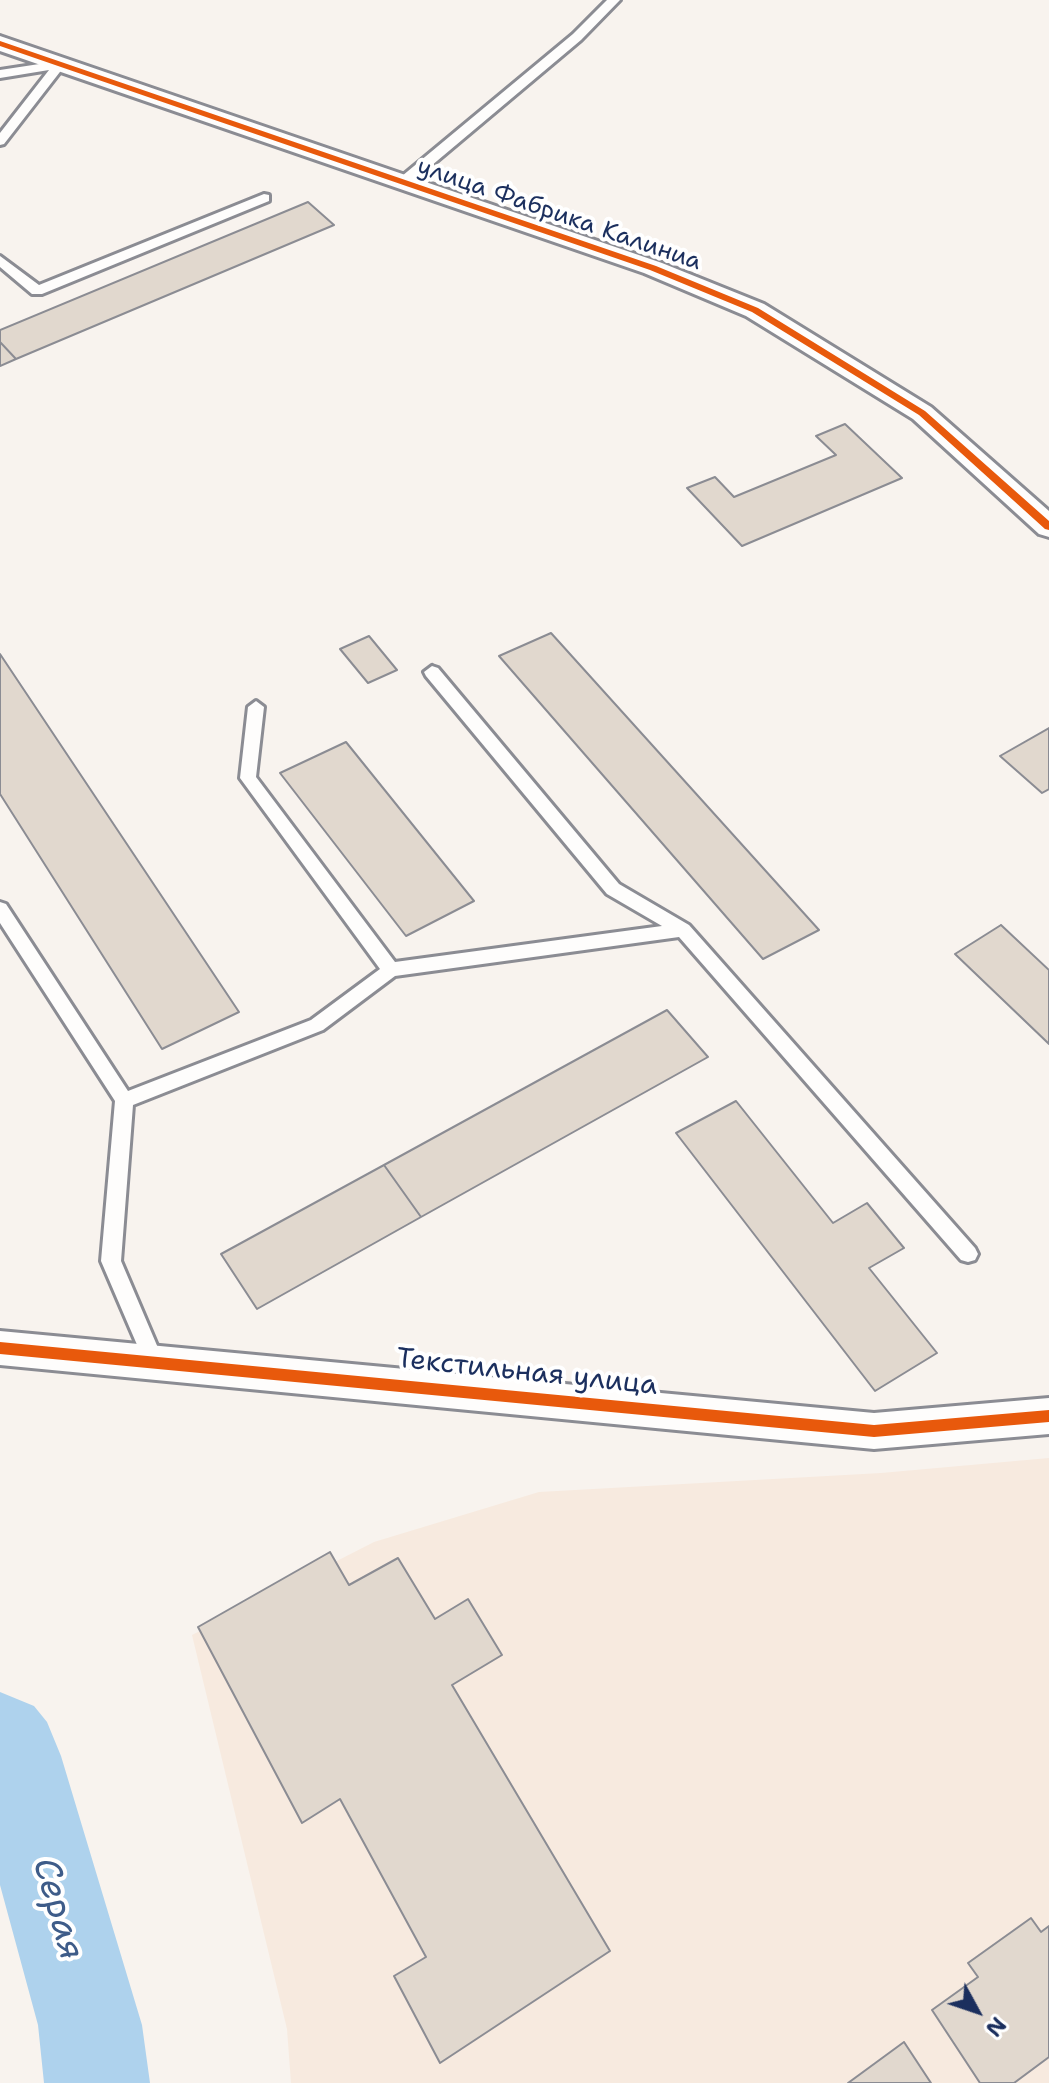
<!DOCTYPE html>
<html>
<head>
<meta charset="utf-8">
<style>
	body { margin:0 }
	#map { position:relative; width:1049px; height:2083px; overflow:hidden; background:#f8f3ee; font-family:"Shantell Sans",sans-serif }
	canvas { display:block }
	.north { position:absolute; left:937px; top:1971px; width:80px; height:80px; -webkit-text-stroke:6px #fff; paint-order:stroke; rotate:130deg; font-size:22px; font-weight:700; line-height:32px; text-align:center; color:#1b2f5e }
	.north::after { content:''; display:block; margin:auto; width:28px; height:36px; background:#1b2f5e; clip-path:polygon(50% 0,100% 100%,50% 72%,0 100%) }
</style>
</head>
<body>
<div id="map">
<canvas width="1049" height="2083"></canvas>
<div class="north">N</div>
</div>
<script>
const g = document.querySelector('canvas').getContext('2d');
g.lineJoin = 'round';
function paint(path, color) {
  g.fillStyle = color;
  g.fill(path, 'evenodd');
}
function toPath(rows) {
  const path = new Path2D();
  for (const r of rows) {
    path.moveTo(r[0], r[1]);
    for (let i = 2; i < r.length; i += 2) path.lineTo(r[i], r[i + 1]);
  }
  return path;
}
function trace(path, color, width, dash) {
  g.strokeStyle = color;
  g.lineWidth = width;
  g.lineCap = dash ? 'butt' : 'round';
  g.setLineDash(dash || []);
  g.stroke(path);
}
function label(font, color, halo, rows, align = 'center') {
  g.font = font + ' "Shantell Sans",sans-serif';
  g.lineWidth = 8;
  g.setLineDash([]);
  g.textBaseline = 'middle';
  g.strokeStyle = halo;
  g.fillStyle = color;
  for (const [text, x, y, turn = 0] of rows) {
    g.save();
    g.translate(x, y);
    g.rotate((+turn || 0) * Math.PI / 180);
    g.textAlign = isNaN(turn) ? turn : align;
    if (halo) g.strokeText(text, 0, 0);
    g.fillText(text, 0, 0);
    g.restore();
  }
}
const built = toPath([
	[1049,1458,1049,2083,291,2083,287,2029,192,1635,374,1542,539,1492,881,1473]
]);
const river = toPath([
	[0,1692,34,1706,47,1722,61,1756,142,2025,150,2083,44,2083,38,2025,0,1885,0,1692]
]);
const building = toPath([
	[308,202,334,225,16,359,0,342,0,330,308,202],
	[0,342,16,359,0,366,0,342],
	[845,424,902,478,742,546,687,488,715,477,734,497,836,455,816,436,845,424],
	[551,633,819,930,763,959,499,656,551,633],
	[369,636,397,670,368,683,340,649,369,636],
	[0,654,239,1012,162,1049,0,794,0,654],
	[1049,728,1049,789,1042,793,1000,756,1049,728],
	[346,742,474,901,406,936,280,773,346,742],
	[1001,925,1049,970,1049,1044,955,954,1001,925],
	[667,1010,708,1057,421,1217,384,1165,667,1010],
	[736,1101,833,1223,867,1203,904,1248,869,1268,937,1353,875,1391,676,1133,736,1101],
	[384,1165,421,1217,257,1309,221,1254,384,1165],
	[330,1552,349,1585,398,1558,435,1619,468,1599,502,1655,452,1685,610,1951,440,2063,394,1976,426,1957,340,1799,302,1823,198,1627,330,1552],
	[1031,1918,1041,1932,1049,1926,1049,2057,1014,2083,980,2083,932,2010,978,1977,968,1963,1031,1918],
	[904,2042,931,2083,848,2083,904,2042]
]);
const service = toPath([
	[607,0,620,0,581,40,406,187,396,187,396,181,573,34,607,0],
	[59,61,63,62,63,68,4,144,0,145,0,133,49,70,0,78,0,70,59,61],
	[264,194,269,195,269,201,42,294,32,294,0,267,0,256,39,285,264,194],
	[432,666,438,668,619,884,689,925,975,1248,978,1254,975,1260,968,1262,961,1260,679,937,395,976,323,1030,133,1105,121,1261,164,1362,161,1368,154,1371,147,1368,101,1261,115,1101,0,923,0,902,6,904,128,1091,311,1020,380,969,240,778,248,707,256,701,264,707,256,777,395,962,662,926,607,894,426,676,424,672,432,666]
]);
const minor = toPath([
	[0,36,662,263,764,304,931,407,1049,511,1049,537,1039,534,913,419,746,316,644,273,0,51,0,36],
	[0,1331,874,1413,1049,1398,1049,1434,874,1449,0,1365,0,1331]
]);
const cycleway = toPath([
	[0,41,656,266,758,308,925,411,1049,521,1049,530,1045,529,919,415,752,312,650,270,0,46,0,41],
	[0,1342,874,1425,1049,1410,1049,1422,874,1437,0,1354,0,1342]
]);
const farStreetnames = [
	["улица Фабрика Калиниа",559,215,19]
];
const streetNames = [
	["Текстильная улица",527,1373,6]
];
const nearWaternames = [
	["Серая",57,1909,74]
];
paint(built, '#f7eadf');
paint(river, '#aed2ed');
paint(building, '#e1d8ce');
trace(building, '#8b8c93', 2);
trace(service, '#8b8c93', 6);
trace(minor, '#8b8c93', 6);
paint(service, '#fefdfc');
paint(minor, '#fefdfc');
paint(cycleway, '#e8590c');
label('24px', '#1b2f5e', '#fff', farStreetnames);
label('28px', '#1b2f5e', '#fff', streetNames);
label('italic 36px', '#3e5c89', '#fff', nearWaternames);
</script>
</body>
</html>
